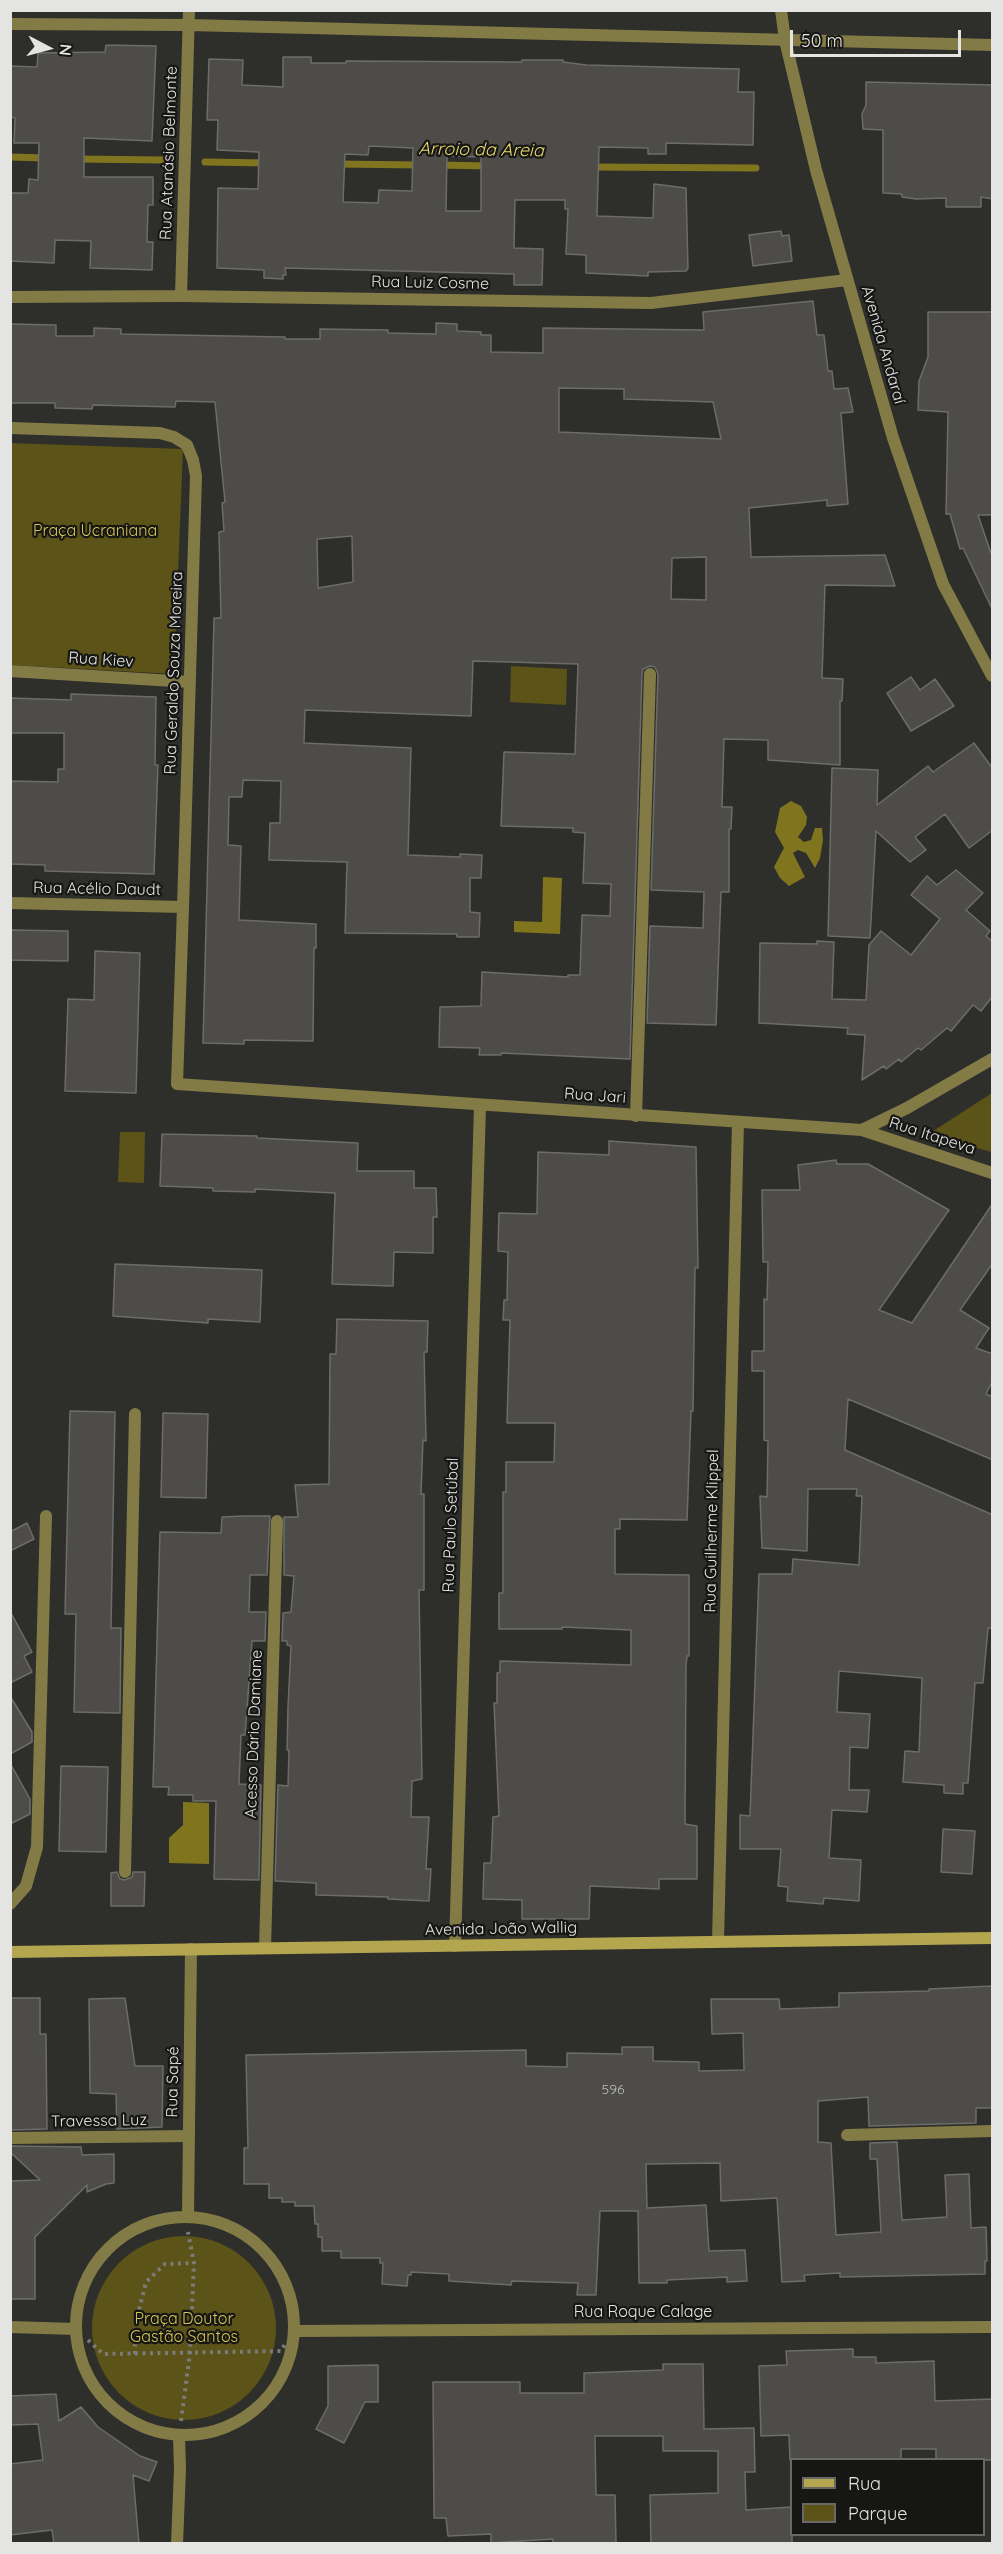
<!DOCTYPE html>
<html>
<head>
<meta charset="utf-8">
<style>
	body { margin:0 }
	#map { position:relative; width:1003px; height:2554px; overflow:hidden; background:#2e2e2b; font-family:Quicksand,sans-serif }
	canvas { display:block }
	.frame { position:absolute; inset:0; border:12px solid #e4e4e2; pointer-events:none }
	.legend { position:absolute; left:790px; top:2458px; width:195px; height:78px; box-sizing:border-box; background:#161615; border:2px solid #686867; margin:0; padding:8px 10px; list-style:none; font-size:18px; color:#e4e4e2 }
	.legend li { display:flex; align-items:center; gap:12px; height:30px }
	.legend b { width:30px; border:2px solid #686867 }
	.north { position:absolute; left:18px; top:18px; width:60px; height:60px; -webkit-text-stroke:4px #161615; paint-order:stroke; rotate:96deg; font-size:16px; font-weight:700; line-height:24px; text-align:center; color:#e4e4e2 }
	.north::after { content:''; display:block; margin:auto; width:21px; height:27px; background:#e4e4e2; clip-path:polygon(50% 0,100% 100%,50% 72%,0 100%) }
	.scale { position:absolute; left:790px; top:30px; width:171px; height:27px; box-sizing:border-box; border:3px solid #e4e4e2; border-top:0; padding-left:8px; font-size:18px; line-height:21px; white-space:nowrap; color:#e4e4e2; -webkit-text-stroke:4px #161615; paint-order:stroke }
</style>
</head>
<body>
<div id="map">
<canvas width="1003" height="2554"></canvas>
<div class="frame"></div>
<ul class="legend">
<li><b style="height:8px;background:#b4a64e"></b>Rua</li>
<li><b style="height:16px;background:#5c5318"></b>Parque</li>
</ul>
<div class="north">N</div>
<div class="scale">50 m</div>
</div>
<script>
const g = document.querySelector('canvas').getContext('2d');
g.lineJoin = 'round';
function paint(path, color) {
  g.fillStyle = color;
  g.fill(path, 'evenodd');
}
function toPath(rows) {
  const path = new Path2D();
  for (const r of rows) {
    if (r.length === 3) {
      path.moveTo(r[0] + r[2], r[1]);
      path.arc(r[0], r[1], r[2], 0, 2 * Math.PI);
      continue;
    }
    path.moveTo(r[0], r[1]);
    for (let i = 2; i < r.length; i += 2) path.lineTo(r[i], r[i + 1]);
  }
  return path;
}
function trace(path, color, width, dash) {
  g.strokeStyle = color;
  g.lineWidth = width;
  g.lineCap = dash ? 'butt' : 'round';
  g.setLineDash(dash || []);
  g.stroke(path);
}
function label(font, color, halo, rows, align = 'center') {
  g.font = font + ' Quicksand,sans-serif';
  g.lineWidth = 4.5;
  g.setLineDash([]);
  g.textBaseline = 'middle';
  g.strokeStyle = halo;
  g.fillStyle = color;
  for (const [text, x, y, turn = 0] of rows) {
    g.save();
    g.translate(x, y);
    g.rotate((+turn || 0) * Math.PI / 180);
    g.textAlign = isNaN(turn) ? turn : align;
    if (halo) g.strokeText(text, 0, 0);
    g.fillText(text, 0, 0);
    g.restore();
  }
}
const green = toPath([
	[10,443,183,449,174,674,11,665],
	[511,666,567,669,566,705,510,702],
	[992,1093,992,1152,927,1135],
	[120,1132,145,1132,144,1183,118,1182],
	[184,2328,92]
]);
const water = toPath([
	[791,801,801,806,807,817,806,825,798,837,804,842,811,840,815,828,822,828,823,840,820,858,815,868,806,853,798,850,793,853,805,877,789,886,780,878,774,867,784,848,775,832,780,808],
	[543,877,562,878,560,934,514,932,514,921,542,922],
	[183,1802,209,1803,209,1864,169,1863,169,1838,183,1825]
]);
const stream = toPath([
	[10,157,47,158],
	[76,159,163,160],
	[205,162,268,163],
	[336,164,421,165],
	[438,165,490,166],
	[591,167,756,168]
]);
const building = toPath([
	[106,45,156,46,152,141,84,138,84,177,153,177,153,205,148,205,147,242,153,242,152,270,90,268,91,241,55,240,54,263,10,261,10,193,28,193,29,179,38,180,39,143,14,143,15,118,10,117,10,66,37,67,38,53,105,52,106,45],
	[283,57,311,57,311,63,346,63,346,61,522,62,522,60,563,60,563,62,586,65,739,69,738,92,754,92,753,145,666,143,666,154,648,154,648,148,599,147,597,216,653,218,654,184,686,188,688,268,686,271,648,272,648,276,586,273,586,255,566,254,568,209,565,209,565,200,515,200,514,248,543,249,542,285,514,285,514,274,285,268,286,275,283,275,283,279,264,278,264,270,217,268,218,188,258,189,259,152,217,150,218,120,207,120,209,59,243,60,242,85,283,87,283,57],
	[369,146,413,148,412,191,379,190,378,203,343,202,345,154,368,155,369,146],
	[447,156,481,157,481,211,446,211,447,156],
	[866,82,993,85,993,199,981,197,981,207,946,207,946,198,916,199,902,197,902,194,883,193,883,130,863,129,862,114,866,105,866,82],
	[781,231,782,236,789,235,792,261,753,266,749,235,781,231],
	[813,301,817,335,824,335,828,371,832,371,834,389,848,388,853,412,841,413,848,504,827,506,827,500,749,508,751,557,885,555,895,586,825,585,822,678,843,679,842,701,840,701,840,765,768,760,768,740,724,739,722,807,732,807,731,829,729,829,729,892,721,892,716,1025,647,1023,650,926,703,928,704,892,651,890,658,674,655,667,650,666,643,669,642,674,630,1059,501,1053,501,1055,479,1055,480,1048,439,1047,440,1007,481,1006,482,972,568,977,568,975,580,975,582,915,610,916,611,884,583,883,585,833,573,832,573,828,501,826,504,752,575,754,578,664,473,661,471,716,305,710,304,743,411,748,408,855,460,857,460,854,482,855,481,878,470,878,470,912,480,913,479,937,457,937,457,934,345,933,347,862,269,860,270,823,280,823,281,781,243,780,242,797,229,797,228,845,241,846,239,920,316,924,316,948,314,948,313,1041,244,1040,244,1044,203,1043,214,618,221,618,219,532,224,531,222,503,225,502,215,402,176,401,175,407,93,405,92,409,55,408,55,403,10,403,10,324,56,325,56,336,94,336,94,328,121,329,121,334,285,337,285,339,320,339,320,329,388,330,388,333,436,334,436,323,457,324,457,331,481,332,481,335,491,335,491,352,543,353,543,328,704,330,703,312,813,301],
	[559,388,624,389,624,399,713,402,721,439,559,432,559,388],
	[352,536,353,582,318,588,317,539,352,536],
	[706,557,706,600,671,599,672,558,706,557],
	[928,312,993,312,993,515,978,515,993,559,993,611,963,548,960,549,950,514,946,514,948,412,918,410,919,381,928,357,928,312],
	[911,677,920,690,935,679,954,706,911,731,887,693,911,677],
	[71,694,156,697,155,765,158,765,154,874,45,871,45,865,10,864,10,781,58,782,58,769,64,769,64,733,10,733,10,698,71,700,71,694],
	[974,743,993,769,993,830,969,848,945,814,915,837,926,850,910,862,876,831,870,938,828,936,832,768,878,770,877,805,928,766,933,772,974,743],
	[956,870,983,893,966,910,990,931,986,936,993,942,993,996,981,1011,973,1005,951,1031,947,1028,921,1050,918,1048,901,1062,899,1059,886,1069,884,1066,862,1080,865,1035,847,1034,848,1028,759,1023,760,943,817,944,817,941,834,942,832,999,866,1000,869,945,881,931,911,955,940,919,911,895,927,876,937,885,956,870],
	[10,930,68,931,68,961,10,960,10,930],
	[95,951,140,953,136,1093,65,1091,68,999,94,1000,95,951],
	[162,1134,257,1136,257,1138,358,1143,357,1171,414,1171,414,1188,436,1188,437,1217,433,1217,433,1253,394,1252,393,1286,332,1284,335,1193,255,1189,255,1192,213,1191,213,1188,160,1186,162,1134],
	[609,1141,696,1147,698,1268,695,1268,693,1411,691,1411,687,1520,620,1519,620,1529,615,1529,615,1574,689,1575,689,1656,687,1656,686,1666,685,1824,697,1826,697,1879,659,1879,659,1889,590,1886,589,1919,522,1919,522,1900,483,1899,484,1863,491,1863,493,1817,499,1816,494,1703,497,1703,497,1673,500,1672,500,1661,631,1665,631,1630,562,1627,562,1629,499,1629,499,1593,503,1593,503,1492,506,1492,506,1462,554,1462,555,1423,507,1423,510,1320,503,1320,504,1300,507,1300,508,1252,498,1251,499,1213,537,1214,538,1152,609,1155,609,1141],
	[836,1160,837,1164,868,1164,949,1210,879,1310,912,1323,993,1203,993,1263,960,1310,989,1328,976,1348,993,1354,993,1380,986,1394,993,1397,993,1460,848,1399,845,1450,993,1515,993,1628,988,1628,983,1683,975,1683,968,1783,963,1783,963,1794,944,1793,944,1785,903,1782,905,1751,919,1752,922,1678,839,1671,837,1712,870,1714,868,1748,850,1747,849,1790,869,1790,867,1812,832,1810,829,1858,861,1860,859,1901,824,1898,823,1904,787,1901,788,1887,778,1886,781,1849,740,1849,740,1815,750,1816,759,1574,792,1574,793,1559,859,1565,862,1496,856,1496,857,1489,808,1489,807,1551,762,1548,760,1496,767,1497,768,1441,764,1440,764,1371,752,1371,752,1351,764,1351,764,1299,767,1300,768,1262,763,1262,762,1190,800,1190,798,1165,836,1160],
	[115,1264,262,1270,260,1322,208,1319,208,1323,113,1316,115,1264],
	[337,1319,428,1321,427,1352,424,1352,426,1441,423,1440,421,1494,424,1494,424,1590,419,1590,422,1779,412,1781,411,1817,429,1817,426,1869,431,1869,429,1901,388,1899,388,1897,316,1895,316,1883,275,1881,278,1785,288,1786,289,1750,287,1750,288,1707,291,1646,287,1645,287,1641,282,1641,283,1613,291,1612,294,1576,284,1575,284,1517,298,1517,295,1485,329,1484,330,1354,336,1354,337,1319],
	[70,1411,115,1412,111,1628,121,1628,120,1713,74,1712,76,1614,65,1614,70,1411],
	[163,1413,208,1414,206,1498,161,1497,163,1413],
	[244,1516,270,1516,267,1575,250,1575,249,1612,266,1612,265,1641,252,1641,245,1735,241,1735,239,1784,261,1785,259,1880,214,1879,216,1801,193,1801,193,1795,168,1795,169,1787,153,1787,160,1532,221,1533,222,1517,244,1516],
	[27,1523,34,1539,10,1551,10,1532,27,1523],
	[10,1611,32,1652,24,1656,32,1672,10,1683,10,1611],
	[10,1696,32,1732,32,1742,10,1754,10,1696],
	[10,1763,30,1799,30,1814,10,1824,10,1763],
	[61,1766,108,1767,106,1852,59,1851,61,1766],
	[943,1829,975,1831,972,1874,941,1872,943,1829],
	[117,1872,120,1879,125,1880,132,1877,133,1872,145,1872,144,1906,111,1906,111,1873,117,1872],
	[993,1986,993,2108,976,2108,976,2123,869,2126,868,2097,818,2101,818,2142,831,2143,836,2235,881,2232,877,2159,870,2159,870,2143,897,2142,902,2220,947,2217,945,2175,969,2174,971,2228,986,2227,987,2261,985,2261,985,2274,840,2277,840,2273,804,2275,805,2281,782,2282,777,2198,721,2201,720,2163,646,2164,647,2208,706,2205,709,2251,745,2250,747,2281,727,2282,727,2277,667,2280,667,2283,639,2283,638,2211,600,2211,596,2295,577,2295,578,2283,512,2281,511,2285,449,2281,449,2274,411,2272,411,2275,408,2275,407,2286,382,2284,383,2263,380,2263,380,2258,341,2258,341,2251,322,2251,322,2237,318,2237,318,2224,315,2224,314,2206,295,2206,295,2202,282,2202,282,2198,269,2198,269,2184,244,2184,244,2148,248,2148,246,2055,526,2050,526,2066,567,2067,567,2053,622,2054,622,2047,653,2047,653,2061,699,2062,699,2071,744,2070,743,2033,712,2034,711,1999,779,1999,780,2009,839,2007,839,1993,929,1991,929,1989,993,1986],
	[10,1998,40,1998,40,2034,46,2034,47,2129,10,2130,10,1998],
	[125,1998,135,2066,163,2066,162,2127,117,2129,116,2094,90,2093,89,1999,125,1998],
	[10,2146,81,2147,82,2155,114,2154,114,2183,106,2184,87,2192,87,2185,35,2237,35,2299,11,2299,10,2181,40,2180,10,2152,10,2146],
	[853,2349,853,2357,876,2357,876,2363,934,2361,935,2401,993,2399,993,2460,936,2460,936,2449,901,2449,901,2460,790,2460,789,2435,761,2436,759,2366,787,2365,786,2351,853,2349],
	[663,2364,703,2364,704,2429,754,2428,755,2472,745,2472,746,2510,792,2507,792,2544,651,2544,650,2495,718,2493,718,2451,663,2451,663,2436,595,2436,596,2495,615,2495,616,2544,553,2544,553,2539,491,2543,491,2534,448,2536,446,2518,434,2518,433,2382,520,2382,520,2393,584,2393,584,2373,663,2370,663,2364],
	[378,2365,378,2402,365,2402,344,2443,316,2429,328,2406,328,2366,378,2365],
	[56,2394,59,2421,81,2407,98,2427,140,2456,157,2462,149,2481,133,2475,139,2544,54,2544,52,2530,10,2535,10,2464,43,2460,38,2424,11,2425,10,2396,56,2394]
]);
const path = toPath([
	[88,2340,103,2354,281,2351,286,2343],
	[135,2354,135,2326,146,2282,165,2264,194,2263],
	[181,2421,190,2353,194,2263,188,2232]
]);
const service = toPath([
	[636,1116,650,674],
	[125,1872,135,1414],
	[10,1904,26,1886,37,1847,46,1516],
	[265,1948,277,1521],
	[847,2135,992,2131],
	[10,2138,189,2136]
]);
const minor = toPath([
	[10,24,189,25,992,45],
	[181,296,189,10],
	[10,297,181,296,651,303,847,280],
	[10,428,160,433,174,437,187,445,193,460,196,476,183,907],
	[10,671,190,682],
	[862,1130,992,1173],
	[718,1941,738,1122],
	[455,1946,480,1106],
	[188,2216,191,1949],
	[185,2326,109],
	[10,2327,76,2329],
	[295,2331,992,2327],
	[177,2544,180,2469,179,2436]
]);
const tertiary = toPath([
	[781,10,785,40,816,170,893,438,943,584,992,676],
	[10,903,183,907,177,1084,862,1130,907,1108,992,1059]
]);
const secondary = toPath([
	[10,1952,992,1938]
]);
const numberNames = [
	["596",613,2090]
];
const streetNames = [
	["Rua Atanásio Belmonte",169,153,-88],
	["Rua Luiz Cosme",430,283,1],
	["Avenida Andaraí",883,345,74],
	["Rua Kiev",101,660,4],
	["Rua Geraldo Souza Moreira",174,673,-88],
	["Rua Acélio Daudt",97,889,1],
	["Rua Jari",595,1096,4],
	["Rua Itapeva",932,1136,18],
	["Rua Paulo Setúbal",451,1525,-88],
	["Rua Guilherme Klippel",712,1531,-89],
	["Acesso Dário Damiane",254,1734,-88],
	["Avenida João Wallig",501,1929,-1],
	["Rua Sapé",173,2082,-89],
	["Travessa Luz",99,2121,-1],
	["Rua Roque Calage",643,2312]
];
const parkNames = [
	["Praça Ucraniana",95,531],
	["Praça Doutor",184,2319],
	["Gastão Santos",184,2337]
];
const waterNames = [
	["Arroio da Areia",481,150,1]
];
paint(green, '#5c5318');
paint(water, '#81741f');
trace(stream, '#81741f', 7);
paint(building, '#4d4c49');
trace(building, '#6c6c69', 1.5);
trace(path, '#7b7b79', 4, [3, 4.5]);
trace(service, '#837b46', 12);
trace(minor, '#837b46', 12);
trace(tertiary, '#837b46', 12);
trace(secondary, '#b4a64e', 12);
label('14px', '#bebebc', null, numberNames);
label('16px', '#e4e4e2', '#161615', streetNames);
label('16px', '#d6c554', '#161615', parkNames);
label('italic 18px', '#ecdb6c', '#161615', waterNames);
</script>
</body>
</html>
